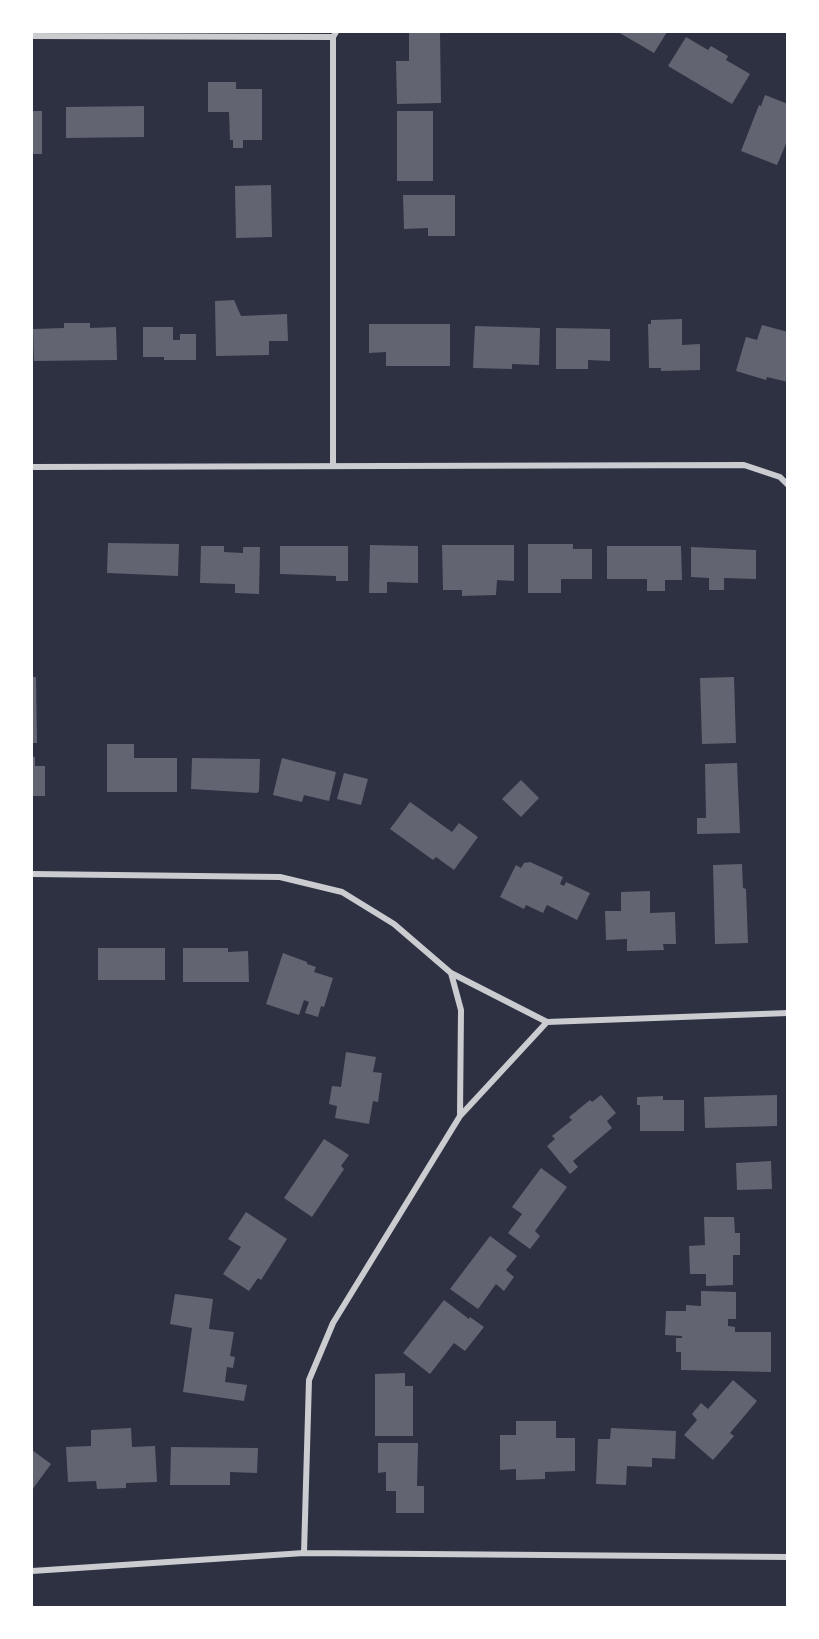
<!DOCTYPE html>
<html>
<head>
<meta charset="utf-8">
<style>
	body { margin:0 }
	#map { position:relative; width:819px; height:1639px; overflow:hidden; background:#2d3142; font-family:"Golos Text",sans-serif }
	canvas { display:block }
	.frame { position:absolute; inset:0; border:33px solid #fff; pointer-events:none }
</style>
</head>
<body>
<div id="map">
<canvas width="819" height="1639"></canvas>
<div class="frame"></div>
</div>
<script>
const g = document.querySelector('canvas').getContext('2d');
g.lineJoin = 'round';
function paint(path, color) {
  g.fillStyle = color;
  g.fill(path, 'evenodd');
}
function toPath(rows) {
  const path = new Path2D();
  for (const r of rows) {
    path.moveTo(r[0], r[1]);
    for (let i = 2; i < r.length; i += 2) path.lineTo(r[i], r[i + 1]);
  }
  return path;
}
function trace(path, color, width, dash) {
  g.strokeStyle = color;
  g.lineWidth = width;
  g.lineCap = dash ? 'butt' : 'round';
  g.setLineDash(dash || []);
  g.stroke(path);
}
const building = toPath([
	[409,32,440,32,441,103,397,104,396,61,409,61],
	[618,32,667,32,654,53],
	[686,37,708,50,711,46,728,56,726,60,750,74,732,104,668,66],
	[208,82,236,82,236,89,262,89,262,140,243,140,243,148,233,148,233,140,230,140,229,112,208,112],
	[765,95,788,104,788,139,777,165,741,151,759,105,761,106],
	[144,106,144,137,66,138,66,107],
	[32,111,42,111,42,154,32,154],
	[397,111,433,111,433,181,397,181],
	[271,185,272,237,236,238,235,186],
	[403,195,455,195,455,236,428,236,428,228,404,229],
	[234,300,241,316,287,314,288,341,269,341,269,355,216,356,215,301],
	[682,319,682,345,700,344,700,370,661,371,661,368,649,368,648,324,651,324,651,320],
	[64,323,90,323,90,328,116,327,117,360,34,361,33,329,64,328],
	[369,324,450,324,450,366,386,366,386,352,369,353],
	[762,325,788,332,788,382,767,377,766,380,736,371,746,337,757,340],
	[475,326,540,328,539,365,512,364,512,369,473,368],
	[143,327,173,327,173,340,180,340,180,334,196,334,196,360,164,360,164,357,143,357],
	[556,328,610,329,610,361,588,360,588,369,556,369],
	[108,543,179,544,178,576,107,573],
	[528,544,573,544,573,549,592,549,592,579,561,579,561,593,528,593],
	[370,545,418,546,418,583,387,582,387,593,369,593],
	[442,545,514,545,514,581,497,580,496,595,462,596,462,590,443,590],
	[201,546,224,546,224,552,243,553,243,547,260,547,259,594,235,593,235,584,200,583],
	[280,546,348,546,348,581,336,581,336,576,280,574],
	[607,546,681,546,682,580,665,580,665,591,647,591,647,579,607,579],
	[691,547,756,550,756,579,724,578,724,590,709,590,709,578,691,577],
	[32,677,36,677,37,743,32,743],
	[734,677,736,743,702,744,700,678],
	[107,744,134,744,134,758,177,758,177,792,107,792],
	[32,757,35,757,35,766,45,766,45,796,32,796],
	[192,758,260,759,259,791,257,793,191,789],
	[282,758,336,772,329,801,304,795,302,802,273,795],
	[737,763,740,833,697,834,697,818,706,818,705,764],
	[344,773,368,779,361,805,337,799],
	[521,780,539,798,521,817,502,799],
	[410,802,452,832,459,823,478,837,454,870,436,857,433,860,390,829],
	[530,862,563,877,560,884,564,886,566,882,590,893,577,920,547,905,543,913,526,905,524,909,500,897,516,865,521,868,524,863],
	[742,864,743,888,746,889,748,943,715,944,713,865],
	[650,891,650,913,675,912,676,944,663,944,664,950,627,951,627,939,606,940,605,911,621,911,621,892],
	[98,948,165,948,165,980,98,980],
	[183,948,228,948,228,952,248,951,249,982,183,982],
	[283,953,307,962,307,964,316,967,314,972,333,978,324,1007,321,1006,318,1017,305,1013,309,1002,304,1000,299,1015,266,1004],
	[346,1052,376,1057,373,1072,382,1073,378,1102,373,1101,369,1124,335,1118,337,1106,329,1104,332,1086,341,1087],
	[601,1095,616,1113,607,1121,612,1128,573,1161,578,1167,570,1174,547,1146,555,1139,552,1136,572,1120,569,1117,590,1100,592,1102],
	[777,1095,777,1126,705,1128,704,1097],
	[663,1096,663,1100,684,1100,684,1131,640,1131,640,1105,637,1105,637,1097],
	[324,1139,349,1155,341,1166,344,1169,312,1217,284,1198],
	[771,1161,772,1189,737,1190,736,1163],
	[541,1168,567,1187,535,1231,540,1236,530,1249,508,1233,522,1214,512,1207],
	[246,1212,287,1239,261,1280,258,1278,249,1291,223,1274,241,1247,228,1239],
	[704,1217,734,1217,735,1233,740,1233,740,1255,733,1255,733,1285,706,1286,706,1274,690,1274,689,1246,705,1245],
	[490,1236,517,1256,506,1270,514,1277,504,1291,496,1284,478,1309,450,1289],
	[701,1291,736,1292,736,1319,728,1319,728,1326,735,1327,735,1332,771,1332,771,1372,681,1370,681,1352,676,1352,676,1338,682,1338,682,1336,665,1335,666,1311,686,1311,686,1305,701,1306],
	[175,1294,213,1299,209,1329,234,1332,230,1356,235,1357,233,1368,227,1367,225,1382,247,1385,244,1401,183,1392,192,1328,170,1324],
	[444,1300,469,1319,470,1317,484,1327,465,1351,454,1343,430,1374,403,1353],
	[405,1373,405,1386,413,1386,413,1436,375,1436,375,1374],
	[733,1380,757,1401,730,1433,734,1436,713,1460,684,1435,697,1420,692,1414,701,1403,708,1409],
	[516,1421,556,1421,556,1438,575,1438,575,1471,545,1472,545,1479,516,1480,516,1469,500,1470,500,1435,516,1435],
	[131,1428,132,1447,155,1446,157,1482,126,1483,126,1488,97,1489,96,1481,68,1482,66,1447,91,1446,91,1430],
	[611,1428,676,1431,675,1459,652,1458,652,1467,627,1466,626,1485,596,1484,598,1439,610,1439],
	[378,1443,418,1443,417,1486,424,1486,424,1513,396,1513,396,1491,386,1491,386,1472,378,1473],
	[171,1447,258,1448,257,1473,230,1472,230,1485,170,1485],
	[32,1450,51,1464,32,1490]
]);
const minor = toPath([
	[32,36,333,37],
	[333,465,333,37,336,32],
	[32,467,744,465,780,477,788,485],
	[32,874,280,877,342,892,394,924,451,973,547,1022,788,1013],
	[451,973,461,1010,460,1115],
	[304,1553,309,1380,333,1323,460,1116,547,1022],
	[32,1571,304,1553,788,1557]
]);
paint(building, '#626471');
trace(minor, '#caccd0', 6);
</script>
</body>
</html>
